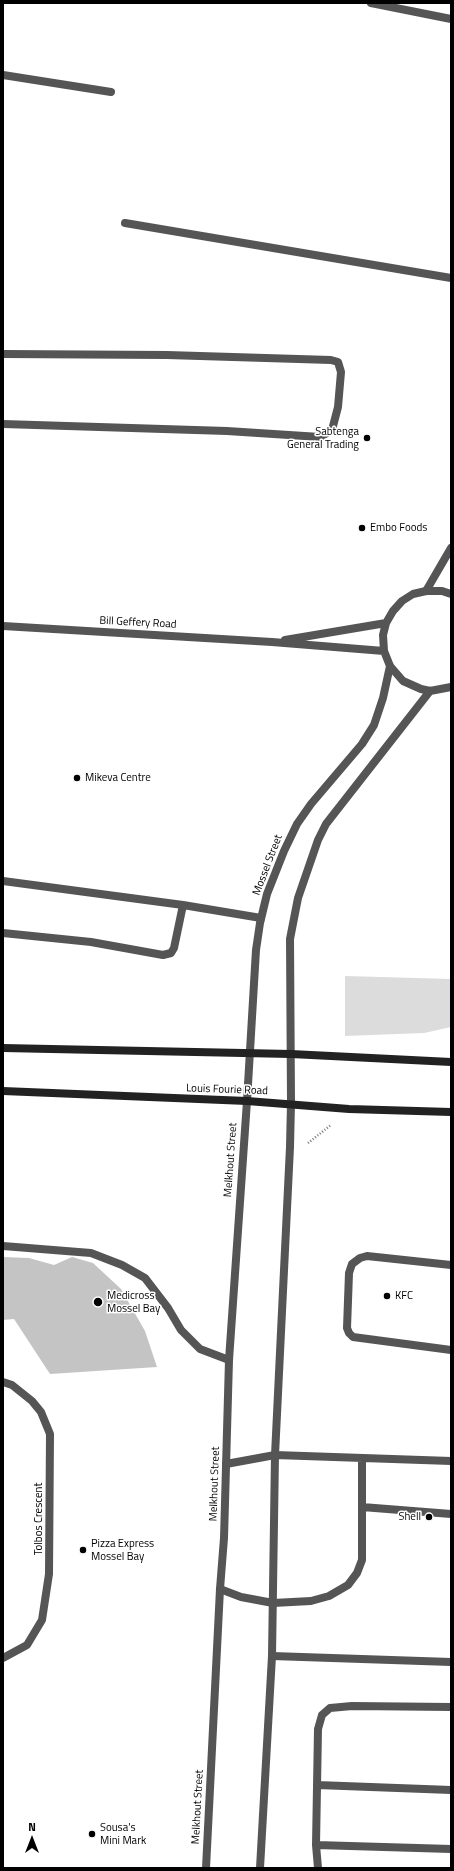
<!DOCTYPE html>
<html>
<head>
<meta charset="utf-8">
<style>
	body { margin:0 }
	#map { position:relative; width:454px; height:1871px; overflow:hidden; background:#fff; font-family:"Titillium Web",sans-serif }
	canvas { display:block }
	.frame { position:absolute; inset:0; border:4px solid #000; pointer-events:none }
	.north { position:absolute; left:12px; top:1819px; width:40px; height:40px; -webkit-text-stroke:3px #fff; paint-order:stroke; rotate:0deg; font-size:11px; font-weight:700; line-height:16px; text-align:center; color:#000 }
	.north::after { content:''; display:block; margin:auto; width:14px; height:18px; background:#000; clip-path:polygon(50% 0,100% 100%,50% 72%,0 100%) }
</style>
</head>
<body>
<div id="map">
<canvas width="454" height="1871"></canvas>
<div class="frame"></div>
<div class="north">N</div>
</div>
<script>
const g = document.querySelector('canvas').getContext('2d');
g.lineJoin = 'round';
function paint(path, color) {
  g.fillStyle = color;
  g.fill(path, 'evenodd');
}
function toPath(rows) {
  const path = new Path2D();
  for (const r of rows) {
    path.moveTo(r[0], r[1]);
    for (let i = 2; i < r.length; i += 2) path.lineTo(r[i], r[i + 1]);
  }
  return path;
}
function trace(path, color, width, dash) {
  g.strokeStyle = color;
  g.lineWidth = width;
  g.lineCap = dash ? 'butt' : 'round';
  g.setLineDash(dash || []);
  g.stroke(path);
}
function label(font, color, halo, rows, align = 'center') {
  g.font = font + ' "Titillium Web",sans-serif';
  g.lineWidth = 3;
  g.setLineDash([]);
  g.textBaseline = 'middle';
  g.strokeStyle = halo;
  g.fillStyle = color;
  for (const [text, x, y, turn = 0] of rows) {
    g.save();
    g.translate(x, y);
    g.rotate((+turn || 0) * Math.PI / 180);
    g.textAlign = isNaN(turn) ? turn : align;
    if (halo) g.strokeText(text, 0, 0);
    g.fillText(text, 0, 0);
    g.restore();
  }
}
const green = toPath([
	[345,976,451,979,451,1027,424,1033,345,1036]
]);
const building = toPath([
	[3,1257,29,1258,54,1265,72,1257,93,1263,121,1289,145,1331,157,1367,50,1374,14,1319,3,1320]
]);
const path = toPath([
	[308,1143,331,1125]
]);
const service = toPath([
	[371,3,451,19],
	[125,223,451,278],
	[3,354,167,355,331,360,338,362,341,372,338,407,332,430,320,437,227,431,3,424],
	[3,881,183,905,174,948,171,953,163,955,91,942,3,933],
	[183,905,261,918],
	[3,1246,91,1253,122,1265,145,1278,168,1308,181,1330,200,1349,229,1360],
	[451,1265,367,1256,360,1258,352,1264,349,1273,347,1328,349,1333,353,1337,451,1350],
	[226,1464,275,1455,451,1461],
	[362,1507,451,1514],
	[220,1589,241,1597,273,1603,311,1601,329,1596,348,1585,357,1573,362,1560,362,1458],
	[272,1656,451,1662],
	[317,1785,451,1790],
	[316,1845,451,1849],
	[318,1868,316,1845,318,1729,322,1715,330,1708,352,1706,451,1707]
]);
const minor = toPath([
	[3,75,111,92],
	[426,591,451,548],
	[3,1382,12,1385,32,1401,41,1412,50,1434,49,1574,42,1620,27,1645,3,1658],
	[206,1868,220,1589,224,1538,229,1360,247,1101],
	[260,1868,272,1656,275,1455,290,1147,291,1103]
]);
const tertiary = toPath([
	[451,594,442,591,426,591,413,594,402,601,393,611,386,623,383,635,384,651,390,666,403,681,421,689,430,691,451,687],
	[3,626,272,642,384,651],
	[285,640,386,623],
	[247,1101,256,950,260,923,267,894,284,851,297,824,311,804,362,744,374,725,383,698,390,666],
	[291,1103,290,939,298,898,318,840,326,824,430,691]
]);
const secondary = toPath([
	[3,1048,291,1054,451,1062],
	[3,1091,247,1101,349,1109,451,1112]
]);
const markers = [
	[367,438,4,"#000"],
	[362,528,4,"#000"],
	[77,778,4,"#000"],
	[387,1296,4,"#000"],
	[98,1302,5,"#000"],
	[429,1517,4,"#000"],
	[83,1550,4,"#000"],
	[92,1834,4,"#000"]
];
const poiNames = [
	["Sabtenga",359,432,"right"],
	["General Trading",359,445,"right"],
	["Embo Foods",370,528],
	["Mikeva Centre",85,778],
	["Medicross",107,1296],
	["Mossel Bay",107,1309],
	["KFC",395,1296],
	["Shell",421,1517,"right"],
	["Pizza Express",91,1544],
	["Mossel Bay",91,1557],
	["Sousa's",100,1828],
	["Mini Mark",100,1841]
];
const streetNames = [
	["Bill Geffery Road",138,623,3],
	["Mossel Street",268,865,-69],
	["Louis Fourie Road",227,1090,2],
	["Melkhout Street",231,1160,-86],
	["Melkhout Street",215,1484,-88],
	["Tolbos Crescent",39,1519,-90],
	["Melkhout Street",198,1807,-87]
];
paint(green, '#dcdcdc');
paint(building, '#c4c4c4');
trace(path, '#777', 2.5, [1, 2]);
trace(service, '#555', 8);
trace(minor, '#555', 8);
trace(tertiary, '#555', 8);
trace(secondary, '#222', 8);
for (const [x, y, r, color] of markers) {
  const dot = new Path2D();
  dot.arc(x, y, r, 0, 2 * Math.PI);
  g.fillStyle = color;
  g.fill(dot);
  trace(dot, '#fff', 1.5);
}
label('11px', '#000', '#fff', poiNames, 'left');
label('11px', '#000', '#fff', streetNames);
</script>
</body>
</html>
